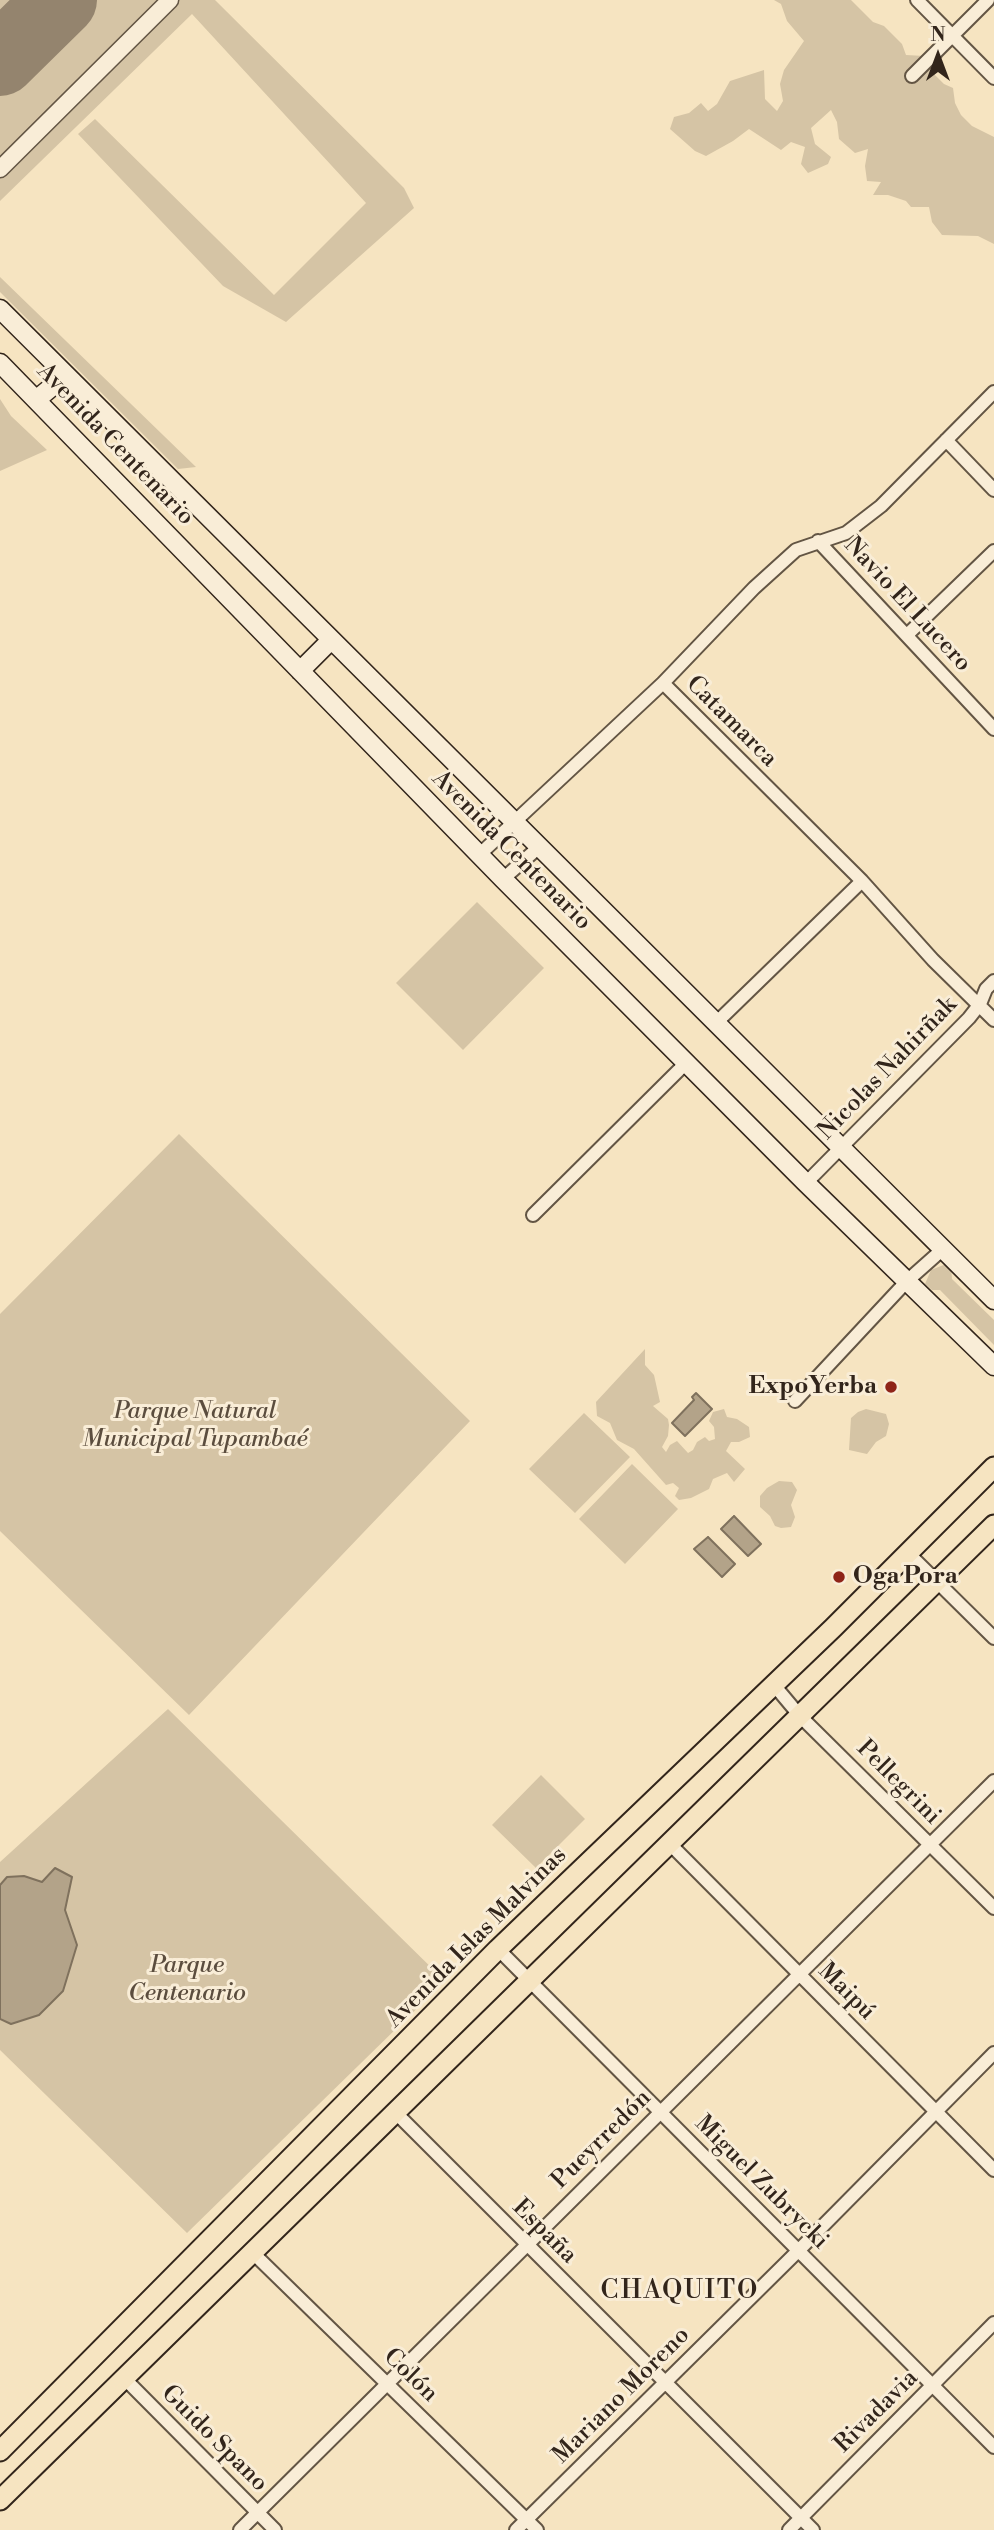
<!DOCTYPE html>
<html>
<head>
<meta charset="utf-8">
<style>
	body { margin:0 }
	#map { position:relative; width:994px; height:2530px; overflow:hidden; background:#f6e4c1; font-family:"Libre Bodoni",serif }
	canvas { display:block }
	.north { position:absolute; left:903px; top:21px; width:70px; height:70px; -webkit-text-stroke:5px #f9edd7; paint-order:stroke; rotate:0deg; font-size:19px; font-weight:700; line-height:28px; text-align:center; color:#32251b }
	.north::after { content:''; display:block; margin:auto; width:24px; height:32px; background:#32251b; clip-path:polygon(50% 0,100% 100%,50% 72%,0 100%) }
</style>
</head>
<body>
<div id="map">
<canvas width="994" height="2530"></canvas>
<div class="north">N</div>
</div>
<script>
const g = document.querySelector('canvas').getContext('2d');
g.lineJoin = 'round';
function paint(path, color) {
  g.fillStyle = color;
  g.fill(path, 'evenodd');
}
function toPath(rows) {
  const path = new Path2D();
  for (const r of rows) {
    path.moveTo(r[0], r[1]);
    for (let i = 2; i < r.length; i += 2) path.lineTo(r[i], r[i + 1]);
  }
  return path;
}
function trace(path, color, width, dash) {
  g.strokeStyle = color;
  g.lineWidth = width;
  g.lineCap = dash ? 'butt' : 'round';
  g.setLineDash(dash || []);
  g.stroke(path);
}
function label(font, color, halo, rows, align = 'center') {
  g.font = font + ' "Libre Bodoni",serif';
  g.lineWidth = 6;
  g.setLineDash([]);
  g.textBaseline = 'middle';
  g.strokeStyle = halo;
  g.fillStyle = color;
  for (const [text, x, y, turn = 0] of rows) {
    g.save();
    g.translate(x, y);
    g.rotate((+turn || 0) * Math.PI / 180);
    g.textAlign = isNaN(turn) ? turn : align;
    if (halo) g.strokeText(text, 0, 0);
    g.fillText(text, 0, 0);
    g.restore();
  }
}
const green = toPath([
	[0,0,215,0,404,188,414,208,286,322,223,286,78,134,95,119,274,295,366,203,192,14,0,201],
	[774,0,851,0,873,22,884,26,902,44,906,55,943,57,932,72,944,84,953,88,955,103,961,115,972,126,994,137,994,244,978,236,942,235,932,222,929,207,911,207,906,201,888,195,873,195,881,182,867,181,865,166,868,149,855,153,839,139,837,122,831,110,811,128,815,144,831,157,828,164,808,173,801,164,805,147,791,142,781,150,749,129,733,141,706,156,695,151,670,129,674,117,689,113,701,103,708,111,717,104,730,81,764,70,765,99,777,111,783,101,780,84,784,70,804,41,787,21,781,4],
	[0,277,196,467,178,469,0,292],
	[0,399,11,416,47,450,0,471],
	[477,902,544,968,463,1050,396,983],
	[179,1134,470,1421,189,1715,0,1531,0,1314],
	[946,1264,951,1267,952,1279,994,1320,994,1345,940,1290,932,1290,925,1284,931,1270],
	[645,1349,645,1365,654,1375,660,1402,653,1406,668,1419,669,1425,668,1436,662,1447,666,1452,670,1445,677,1441,688,1453,693,1450,697,1442,705,1437,709,1441,715,1439,714,1427,709,1421,713,1412,724,1409,727,1417,737,1419,749,1427,750,1437,739,1442,731,1442,726,1451,745,1469,734,1482,727,1473,713,1479,709,1489,691,1498,679,1500,675,1496,679,1488,673,1483,666,1485,634,1449,617,1440,610,1423,597,1416,596,1402],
	[866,1409,886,1414,889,1424,886,1436,876,1442,867,1454,849,1450,851,1418,858,1412],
	[584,1413,630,1457,575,1513,529,1469],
	[632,1464,678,1509,625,1564,579,1519],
	[779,1481,792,1482,797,1490,791,1505,795,1517,791,1527,781,1528,775,1526,770,1516,760,1507,760,1496,767,1488],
	[168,1709,445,1981,187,2233,0,2050,0,1862],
	[541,1775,585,1819,536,1868,492,1825]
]);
const water = toPath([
	[696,1393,712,1409,685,1436,672,1423,694,1400,692,1397,696,1393],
	[734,1516,761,1544,748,1556,721,1529,734,1516],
	[708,1537,735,1564,722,1577,694,1549,708,1537],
	[55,1868,72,1877,65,1910,77,1945,63,1991,39,2015,11,2024,0,2019,0,1885,7,1877,24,1876,42,1882,55,1868]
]);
const runway = toPath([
	[0,60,61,0]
]);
const minor = toPath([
	[917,0,994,78],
	[912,76,988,0],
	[994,392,881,506,846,533,796,550,754,588,663,683,862,881,933,960,994,1020],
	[946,440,994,490],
	[818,541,994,729],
	[907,635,994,551],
	[479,855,663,683],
	[503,879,539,847],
	[716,1023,862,881],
	[806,1183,969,1018,980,1004,986,989,994,981],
	[533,1215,686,1063],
	[795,1401,907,1281,943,1249],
	[908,1553,994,1638],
	[774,1685,800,1716,994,1908],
	[669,1843,994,2170],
	[498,1949,994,2447],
	[395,2112,813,2530],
	[252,2252,537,2530],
	[124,2378,275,2530],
	[240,2530,994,1781],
	[516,2530,799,2250,994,2053],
	[789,2530,994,2323]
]);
const tertiary = toPath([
	[0,169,170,0]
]);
const secondary = toPath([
	[0,309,994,1300],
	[0,363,503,879,805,1182,994,1366],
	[36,400,66,375],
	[300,671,331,640]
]);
const primary = toPath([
	[0,2451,498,1949,833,1628,994,1467],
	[0,2500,994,1525]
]);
const markers = [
	[891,1387,7,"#8f2418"],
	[839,1577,7,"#8f2418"]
];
const streetNames = [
	["Avenida Centenario",115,445,46],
	["Navio El Lucero",907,605,47],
	["Catamarca",731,722,45],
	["Avenida Centenario",511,851,45],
	["Nicolas Nahirñak",888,1069,-46],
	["Pellegrini",898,1783,45],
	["Avenida Islas Malvinas",477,1938,-45],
	["Maipú",846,1992,45],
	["Pueyrredón",602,2140,-45],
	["Miguel Zubrycki",761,2183,45],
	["España",544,2232,45],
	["Colón",410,2376,44],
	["Mariano Moreno",622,2396,-45],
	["Rivadavia",877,2412,-45],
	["Guido Spano",214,2439,45]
];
const poiNames = [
	["ExpoYerba",877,1387],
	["Oga Pora",853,1577,"left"]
];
const parkNames = [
	["Parque Natural",195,1412],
	["Municipal Tupambaé",195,1440],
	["Parque",187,1966],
	["Centenario",187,1994]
];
const neighbourhoodNames = [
	["CHAQUITO",680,2292]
];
paint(green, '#d5c4a5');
paint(water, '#b3a389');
trace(water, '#7f715d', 2);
trace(runway, '#94846e', 72);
trace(minor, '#635544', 16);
trace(tertiary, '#635544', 19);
trace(secondary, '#32251b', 21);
trace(primary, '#32251b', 23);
trace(minor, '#f9edd7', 12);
trace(tertiary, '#f9edd7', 16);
trace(secondary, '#f9edd7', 18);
trace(primary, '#f6e4c1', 19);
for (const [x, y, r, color] of markers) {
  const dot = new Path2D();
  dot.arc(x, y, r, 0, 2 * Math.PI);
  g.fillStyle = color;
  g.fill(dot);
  trace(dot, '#f9edd7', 2.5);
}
label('24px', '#32251b', '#f9edd7', streetNames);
label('bold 24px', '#32251b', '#f9edd7', poiNames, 'right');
label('italic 24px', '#5b4d3e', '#f9edd7', parkNames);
g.letterSpacing = '2px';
label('26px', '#32251b', '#f9edd7', neighbourhoodNames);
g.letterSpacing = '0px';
</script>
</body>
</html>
